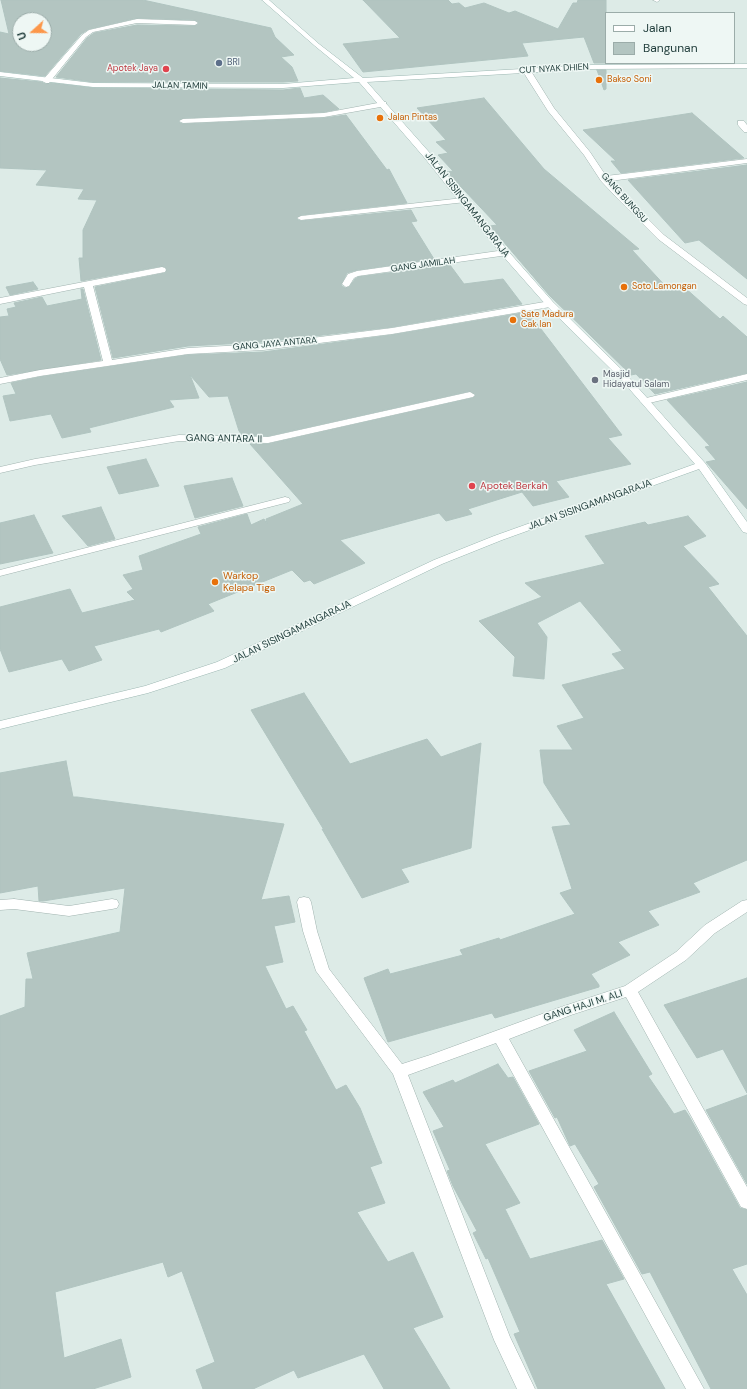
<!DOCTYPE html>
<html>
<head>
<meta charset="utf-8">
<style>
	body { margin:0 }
	#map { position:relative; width:747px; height:1389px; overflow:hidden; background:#ddebe7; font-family:"DM Sans",sans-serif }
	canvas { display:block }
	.legend { position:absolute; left:605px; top:12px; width:130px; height:52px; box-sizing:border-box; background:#eef7f4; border:1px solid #9baca9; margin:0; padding:5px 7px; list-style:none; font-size:12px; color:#1e3b39 }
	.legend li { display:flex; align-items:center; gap:8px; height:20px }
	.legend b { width:20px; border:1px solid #9baca9 }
	.north { position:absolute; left:12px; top:12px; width:40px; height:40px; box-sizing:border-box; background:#eef7f4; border:1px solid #9baca9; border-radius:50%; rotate:249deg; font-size:11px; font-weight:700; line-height:16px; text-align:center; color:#1e3b39 }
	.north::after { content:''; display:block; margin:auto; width:14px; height:18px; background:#fc974a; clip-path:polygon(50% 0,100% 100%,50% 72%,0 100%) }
</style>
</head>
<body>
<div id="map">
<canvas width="747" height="1389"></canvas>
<ul class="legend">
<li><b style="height:5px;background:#fff"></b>Jalan</li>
<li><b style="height:11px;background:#b3c5c1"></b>Bangunan</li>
</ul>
<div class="north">U</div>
</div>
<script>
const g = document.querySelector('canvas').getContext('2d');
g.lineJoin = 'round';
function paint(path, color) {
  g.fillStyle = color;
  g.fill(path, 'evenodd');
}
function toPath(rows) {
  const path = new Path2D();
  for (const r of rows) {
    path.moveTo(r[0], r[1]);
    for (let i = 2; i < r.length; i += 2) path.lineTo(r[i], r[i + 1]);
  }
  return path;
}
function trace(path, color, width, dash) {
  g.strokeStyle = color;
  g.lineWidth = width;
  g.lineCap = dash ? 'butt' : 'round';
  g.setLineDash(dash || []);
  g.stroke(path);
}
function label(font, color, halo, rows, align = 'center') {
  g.font = font + ' "DM Sans",sans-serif';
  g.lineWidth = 3;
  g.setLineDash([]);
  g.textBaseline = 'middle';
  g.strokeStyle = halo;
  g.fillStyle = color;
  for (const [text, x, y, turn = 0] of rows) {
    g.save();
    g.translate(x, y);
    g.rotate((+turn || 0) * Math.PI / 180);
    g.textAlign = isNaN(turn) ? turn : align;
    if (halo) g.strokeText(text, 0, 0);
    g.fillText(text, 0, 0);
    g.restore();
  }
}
const building = toPath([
	[1,0,143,0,271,28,275,37,294,55,281,57,292,67,298,81,283,82,93,82,56,77,87,38,94,33,137,25,195,26,199,23,195,20,137,18,89,29,81,34,45,76,0,71,0,32,9,34,1,0],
	[20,20,44,20,44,44,20,44,20,20],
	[363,0,448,0,452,4,459,3,465,8,484,3,509,13,515,11,558,29,573,3,577,3,578,0,606,0,606,63,594,63,584,37,522,43,528,56,363,72,343,44,400,38,363,0],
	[597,70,606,70,606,89,604,90,597,70],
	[0,78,41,82,46,84,51,83,93,88,283,90,300,88,304,98,323,95,339,109,324,112,183,118,178,122,183,124,324,118,346,115,387,170,389,169,407,203,301,215,296,219,301,221,411,210,417,221,411,222,434,259,357,270,347,273,341,285,345,288,349,287,355,279,358,277,450,265,464,284,503,279,522,304,392,327,263,342,188,346,113,358,95,287,165,273,167,269,165,267,162,266,81,281,79,258,83,258,83,230,97,200,78,199,84,189,36,185,47,170,0,168,0,78],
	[484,98,544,169,639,249,632,250,670,291,684,287,720,319,723,316,747,337,747,373,655,394,636,374,631,375,549,295,490,226,497,225,447,172,453,171,438,155,448,153,436,142,446,140,417,108,484,98],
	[692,113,744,158,621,173,611,161,616,161,583,130,692,113],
	[747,165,747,279,699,240,685,243,628,180,747,165],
	[33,282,38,289,10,295,6,287,33,282],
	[81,289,83,289,101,360,7,375,0,359,0,317,9,316,7,309,16,307,14,303,42,297,47,306,82,299,81,289],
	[528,312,622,435,608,438,631,464,556,481,569,497,533,506,522,492,468,509,472,514,446,521,439,513,340,540,365,563,314,584,310,580,304,582,292,570,208,604,214,611,161,632,159,629,94,646,102,660,69,671,62,659,9,672,0,649,0,607,70,589,82,613,135,600,127,592,133,589,123,575,143,570,139,556,201,534,198,527,247,514,251,525,264,519,267,524,266,519,303,504,250,444,268,444,473,398,476,395,470,391,268,436,242,435,239,431,228,396,209,397,190,375,199,398,169,400,174,407,89,428,91,432,62,438,51,414,10,421,3,396,16,394,11,383,40,377,188,355,263,352,392,335,528,312],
	[747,382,747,509,706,462,716,460,705,447,710,446,667,400,747,382],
	[146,459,159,486,119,494,107,467,146,459],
	[232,478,243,506,195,518,184,486,232,478],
	[101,507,115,539,88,546,62,516,101,507],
	[34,515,53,553,0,564,0,523,34,515],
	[688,516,706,536,683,546,719,584,708,587,747,636,747,860,693,883,700,892,648,911,659,925,618,942,630,955,591,974,599,985,599,987,495,1018,492,1013,388,1042,364,978,388,969,390,974,463,955,460,950,499,938,500,940,575,914,560,893,572,889,552,827,571,825,544,783,540,750,573,750,557,726,584,718,562,685,625,669,612,654,622,651,580,601,537,623,547,637,544,679,513,676,515,657,479,621,542,597,525,583,605,564,585,536,645,522,648,525,688,516],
	[304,693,350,764,427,739,441,757,481,743,471,848,401,869,409,882,362,898,322,829,324,830,251,710,304,693],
	[66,761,73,797,77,797,284,824,261,900,289,896,295,922,274,926,283,962,265,966,286,1009,293,1006,307,1030,304,1031,336,1090,346,1085,360,1108,382,1163,370,1167,385,1203,357,1212,388,1262,413,1252,443,1317,413,1328,450,1389,384,1389,364,1354,298,1378,294,1370,253,1389,203,1389,196,1370,215,1362,182,1271,168,1277,163,1262,55,1292,64,1358,121,1339,131,1377,93,1389,0,1389,0,1016,25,1007,26,979,33,979,27,953,120,932,125,888,43,901,39,901,38,886,0,893,0,773,66,761],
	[747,978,747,1093,723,1049,697,1058,664,1005,747,978],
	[614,1012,652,1074,648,1076,674,1114,685,1110,689,1116,740,1208,747,1210,747,1264,732,1269,747,1295,747,1389,711,1389,650,1272,642,1274,594,1187,599,1184,575,1144,570,1146,557,1117,555,1118,529,1071,587,1051,574,1030,614,1012],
	[498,1064,508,1078,513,1077,539,1124,485,1144,520,1203,505,1209,530,1259,602,1240,624,1279,606,1284,665,1389,538,1389,514,1334,520,1332,488,1258,486,1259,473,1233,477,1231,453,1186,447,1171,450,1170,433,1131,444,1127,423,1092,453,1080,455,1083,498,1064],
	[747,1095,747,1184,706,1110,747,1095]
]);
const street = toPath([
	[653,0,660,0,657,2,653,0],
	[137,19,195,21,198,23,195,25,137,23,93,32,86,37,49,83,46,83,42,81,82,35,89,30,137,19],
	[523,68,529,68,554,108,590,152,606,176,747,159,747,163,610,181,664,235,747,298,747,305,744,304,658,239,620,201,601,181,584,155,548,111,522,70,523,68],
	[383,102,386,102,386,106,324,117,183,123,179,121,183,119,324,113,383,102],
	[738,121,744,121,747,125,747,132,744,132,738,125,738,121],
	[463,198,467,200,466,202,301,220,297,218,301,216,463,198],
	[505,250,509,253,508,255,358,276,354,278,349,286,346,287,342,284,348,274,357,271,505,250],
	[162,267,165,268,166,270,165,272,93,286,112,360,188,348,263,344,392,328,550,301,554,304,550,307,392,334,263,350,188,354,40,376,0,384,0,378,40,370,103,361,84,287,0,304,0,298,162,267],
	[747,374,747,380,645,404,640,401,642,399,747,374],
	[470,392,475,395,473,397,268,443,179,441,35,465,0,473,0,467,35,459,179,435,268,437,470,392],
	[285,497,289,498,290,500,289,502,0,576,0,570,285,497],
	[304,897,309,898,311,902,317,931,329,969,402,1064,430,1055,561,1007,625,986,676,952,705,925,742,901,747,900,747,912,715,933,686,960,638,992,747,1187,747,1209,741,1207,626,997,571,1015,509,1039,704,1389,686,1389,496,1043,408,1075,510,1337,535,1389,517,1389,494,1340,393,1074,316,971,303,931,297,902,299,898,304,897],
	[14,899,69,906,112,899,117,900,119,904,117,908,112,909,69,916,14,909,0,910,0,900,14,899]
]);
const secondary = toPath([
	[262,0,269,0,319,44,363,78,592,65,747,64,747,68,592,69,367,82,429,152,508,251,553,302,624,372,705,463,747,522,747,533,743,532,699,469,502,540,442,564,225,668,148,693,0,729,0,721,145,686,217,662,434,560,494,536,695,464,618,376,547,306,502,255,423,156,359,82,283,88,93,87,0,76,0,72,93,83,283,84,354,78,315,46,262,0]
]);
const markers = [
	[219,63,4,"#5c6f8a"],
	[166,69,4,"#e0444e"],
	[599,80,4,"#e8710a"],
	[380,118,4,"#e8710a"],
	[624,287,4,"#e8710a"],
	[513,320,4,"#e8710a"],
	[595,380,4,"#6b7280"],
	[472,486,4,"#e0444e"],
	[215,582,4,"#e8710a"]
];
const farServicenames = [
	["BRI",227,63]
];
const farHealthnames = [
	["Apotek Jaya",158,69]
];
const farStreetnames = [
	["CUT NYAK DHIEN",554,69,-3],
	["JALAN TAMIN",180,86,1],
	["GANG BUNGSU",624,198,48],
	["GANG JAMILAH",423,265,-8],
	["GANG JAYA ANTARA",275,344,-5]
];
const farFoodnames = [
	["Bakso Soni",607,80],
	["Jalan Pintas",388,118],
	["Soto Lamongan",632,287],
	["Sate Madura",521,315],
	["Cak Ian",521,325]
];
const farWorshipnames = [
	["Masjid",603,375],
	["Hidayatul Salam",603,385]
];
const streetNames = [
	["JALAN SISINGAMANGARAJA",467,205,52],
	["GANG ANTARA II",224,439,1],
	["JALAN SISINGAMANGARAJA",590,505,-20],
	["JALAN SISINGAMANGARAJA",292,632,-26],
	["GANG HAJI M. ALI",583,1006,-18]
];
const healthNames = [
	["Apotek Berkah",480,486]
];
const foodNames = [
	["Warkop",223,576],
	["Kelapa Tiga",223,588]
];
paint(building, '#b3c5c1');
trace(building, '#b0c4c0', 1);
trace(street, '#a0b3af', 1);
trace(secondary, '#9cb7b2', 1);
paint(street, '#fff');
paint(secondary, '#fff');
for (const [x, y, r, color] of markers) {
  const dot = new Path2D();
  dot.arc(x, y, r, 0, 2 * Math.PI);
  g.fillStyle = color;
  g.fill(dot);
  trace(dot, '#eef7f4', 1.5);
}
label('9px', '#4e5e75', '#eef7f4', farServicenames, 'left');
label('9px', '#be3a42', '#eef7f4', farHealthnames, 'right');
label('9px', '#1e3b39', '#eef7f4', farStreetnames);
label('9px', '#c56008', '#eef7f4', farFoodnames, 'left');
label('9px', '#5b616d', '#eef7f4', farWorshipnames, 'left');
label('10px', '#1e3b39', '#eef7f4', streetNames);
label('10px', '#be3a42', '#eef7f4', healthNames, 'left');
label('10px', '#c56008', '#eef7f4', foodNames, 'left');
</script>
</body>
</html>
